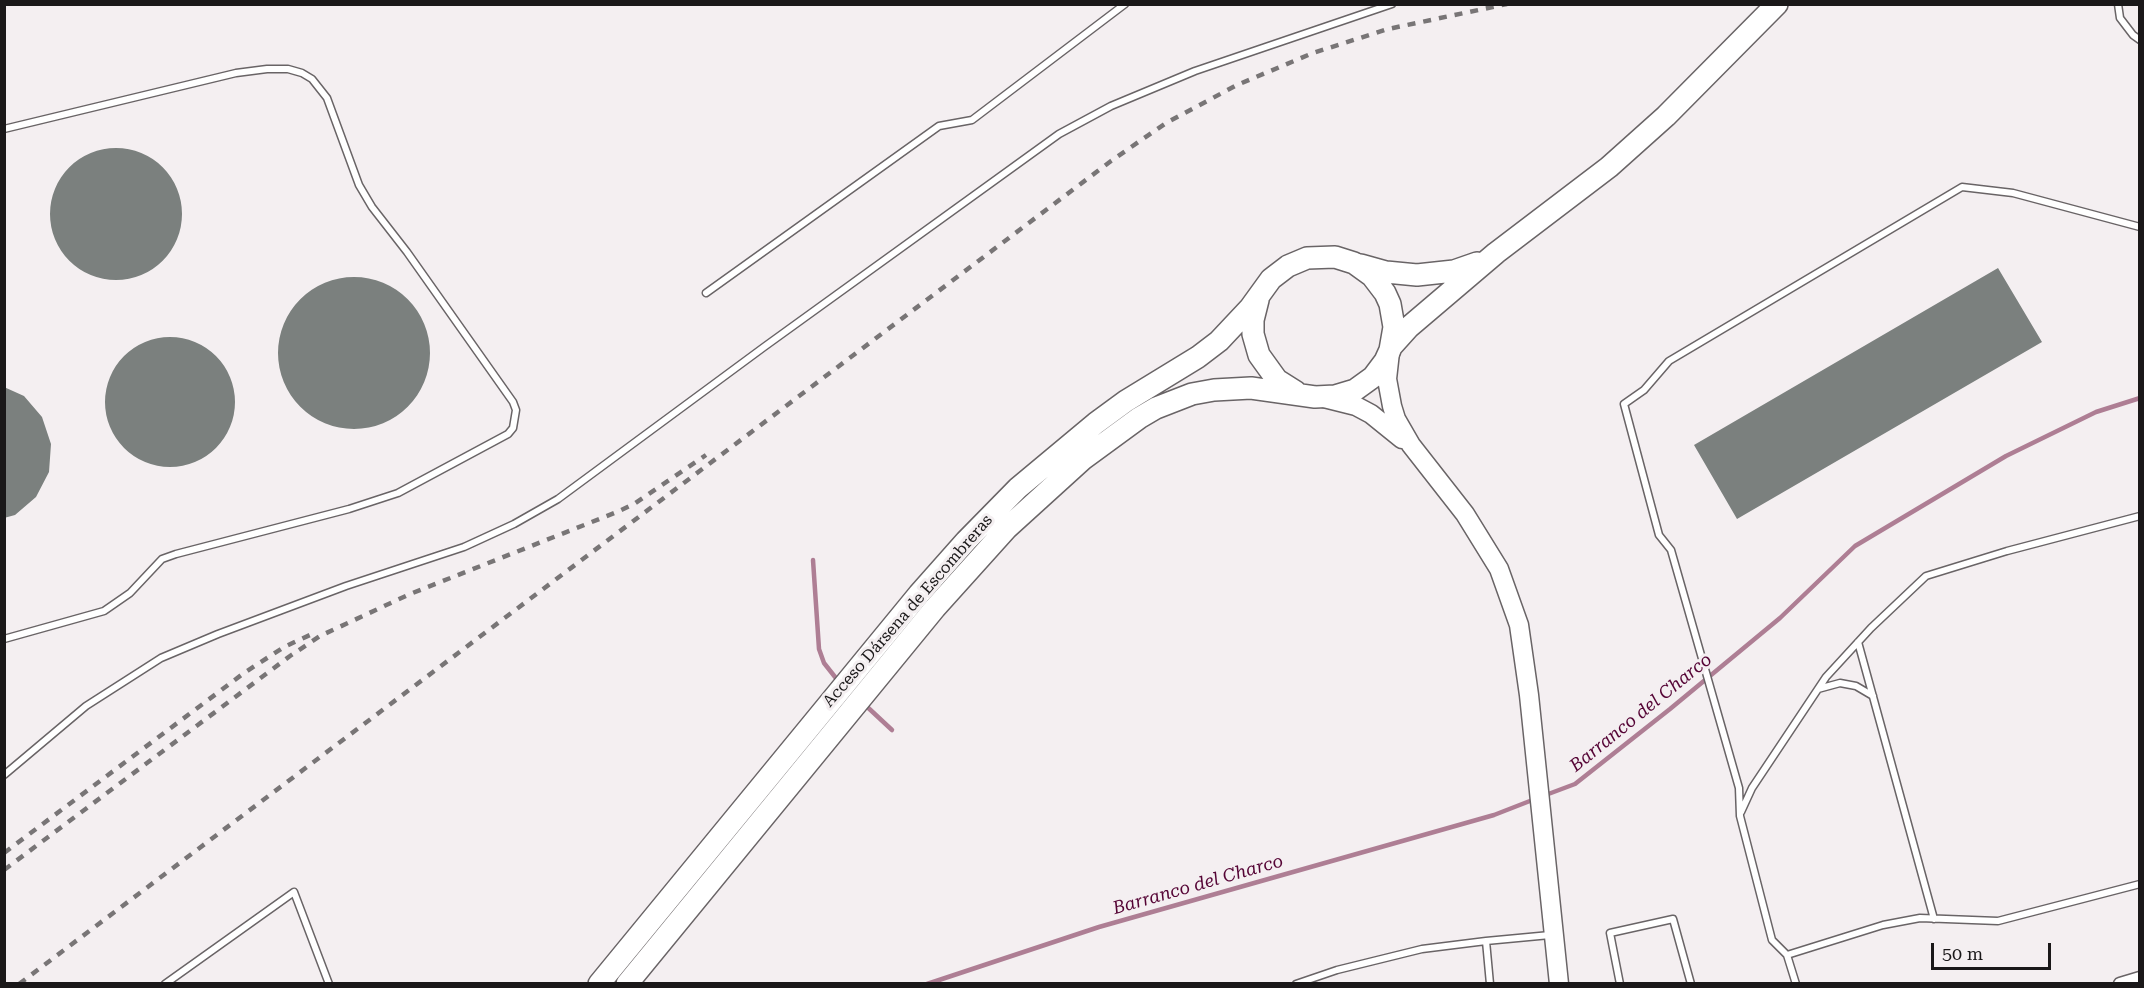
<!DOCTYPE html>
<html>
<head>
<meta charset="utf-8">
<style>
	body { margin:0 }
	#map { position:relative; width:2144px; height:988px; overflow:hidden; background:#f4eff1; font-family:"Roboto Serif",serif }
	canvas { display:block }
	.frame { position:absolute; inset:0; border:6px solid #1a1819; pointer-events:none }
	.scale { position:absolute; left:1931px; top:943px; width:120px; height:27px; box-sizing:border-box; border:3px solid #1a1819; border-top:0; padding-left:8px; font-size:18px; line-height:21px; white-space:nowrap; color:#1a1819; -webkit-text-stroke:4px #f4eff1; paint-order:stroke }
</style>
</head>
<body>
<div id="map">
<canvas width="2144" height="988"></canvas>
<div class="frame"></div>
<div class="scale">50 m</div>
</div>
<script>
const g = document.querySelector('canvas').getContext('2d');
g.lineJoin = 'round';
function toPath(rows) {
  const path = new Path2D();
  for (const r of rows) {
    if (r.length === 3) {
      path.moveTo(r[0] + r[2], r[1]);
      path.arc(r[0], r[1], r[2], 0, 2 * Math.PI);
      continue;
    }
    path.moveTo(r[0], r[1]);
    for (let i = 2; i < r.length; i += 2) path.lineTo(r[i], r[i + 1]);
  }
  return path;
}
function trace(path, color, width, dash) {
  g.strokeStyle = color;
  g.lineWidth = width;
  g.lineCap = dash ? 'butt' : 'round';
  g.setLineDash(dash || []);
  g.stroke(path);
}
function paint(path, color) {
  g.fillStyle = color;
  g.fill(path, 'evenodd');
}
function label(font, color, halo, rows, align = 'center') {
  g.font = font + ' "Roboto Serif",serif';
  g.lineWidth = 6;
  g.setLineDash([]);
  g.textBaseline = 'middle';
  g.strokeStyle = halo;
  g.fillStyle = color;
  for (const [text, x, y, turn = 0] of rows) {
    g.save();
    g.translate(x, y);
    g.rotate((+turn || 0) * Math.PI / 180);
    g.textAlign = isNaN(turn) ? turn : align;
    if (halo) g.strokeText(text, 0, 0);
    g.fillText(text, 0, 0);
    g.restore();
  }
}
const stream = toPath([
	[813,560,819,649,824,663,839,682],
	[863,703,892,730],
	[1543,796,1575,784,1670,709,1780,618,1855,546,2006,456,2096,412,2140,398],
	[927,984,1099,927,1494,815,1535,799]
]);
const building = toPath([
	[116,214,66],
	[1998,268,2042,342,1737,519,1694,445],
	[354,353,76],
	[170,402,65],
	[4,387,24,396,42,417,51,444,49,472,36,497,15,515,4,518]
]);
const service = toPath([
	[2118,4,2120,18,2133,35,2140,40],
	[4,129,236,73,267,69,288,69,302,73,312,79,327,98,359,185,372,207,407,252,513,402,516,410,513,428,508,434,398,493,349,509,176,554,162,559,130,593,104,611,4,639],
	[706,293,939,126,972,120,1125,4],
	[1858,642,1934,919],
	[1818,689,1840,683,1856,686,1873,696],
	[4,775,86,706,161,658,218,634,346,586,464,547,514,524,558,499,764,347,1059,134,1111,106,1195,71,1392,4],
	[1741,812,1752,788,1826,677,1871,628,1926,576,2007,551,2140,516],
	[1787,955,1883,925,1920,918,1998,921,2140,884],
	[165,984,294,892,329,984],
	[1296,984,1337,970,1422,949,1486,941],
	[1490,984,1486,941,1550,935],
	[1620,984,1610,933,1673,919,1691,984],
	[1796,984,1787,955,1772,940,1740,816,1739,788,1671,550,1659,535,1624,404,1644,390,1669,361,1962,187,2013,193,2140,227]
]);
const minor = toPath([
	[2120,984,2140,978]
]);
const secondary = toPath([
	[1390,352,1387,379,1392,406,1396,419,1411,445,1465,514,1499,569,1519,625,1529,695,1559,984],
	[1324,398,1356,406,1371,414,1402,439]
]);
const trunk = toPath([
	[1361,265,1386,272,1417,275,1454,271,1477,263],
	[1258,300,1253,320,1253,334,1259,355,1277,380,1296,392],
	[1391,347,1409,327,1496,253,1609,167,1666,116,1777,4],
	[599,984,919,594,966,541,1018,488,1096,423,1126,401,1198,357,1219,341,1250,308,1271,279,1288,266,1307,258,1335,257,1354,263,1372,276,1385,293,1390,304,1394,327,1390,350,1385,361,1373,377,1355,390,1335,396,1315,397,1251,388,1214,390,1192,394,1156,408,1139,418,1083,459,1007,528,935,608,627,984]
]);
const rail = toPath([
	[4,853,244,673,284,647,312,634],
	[4,870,290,656,320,636,410,594,617,512,634,504,706,455],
	[19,984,1111,161,1166,123,1237,85,1313,53,1388,29,1507,4]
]);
const streetNames = [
	["Acceso Dársena de Escombreras",908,611,-49]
];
const waterNames = [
	["Barranco del Charco",1641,713,-39],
	["Barranco del Charco",1198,885,-16]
];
trace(stream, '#ae7e94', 4.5);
paint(building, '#7b807e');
trace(service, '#696466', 9);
trace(minor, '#696466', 15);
trace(secondary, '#696466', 21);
trace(trunk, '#696466', 24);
trace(service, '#fff', 6);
trace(minor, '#fff', 12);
trace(secondary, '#fff', 18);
trace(trunk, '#fff', 21);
trace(rail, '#787576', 4.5, [8, 8]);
label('16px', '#1a1819', '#f4eff1', streetNames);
label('italic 18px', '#550435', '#f4eff1', waterNames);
</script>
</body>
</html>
